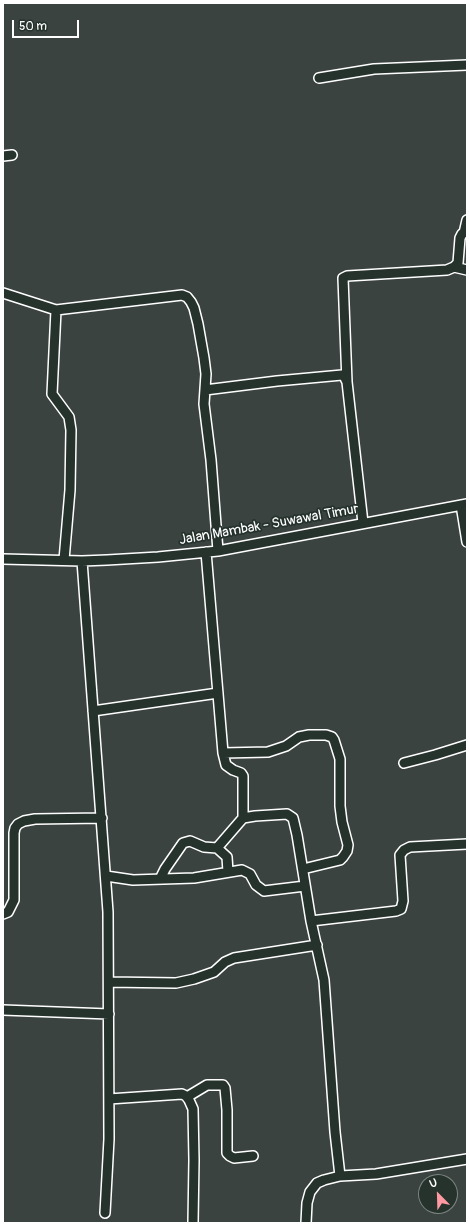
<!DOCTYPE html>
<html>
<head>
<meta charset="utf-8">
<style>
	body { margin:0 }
	#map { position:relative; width:470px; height:1226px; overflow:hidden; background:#3b4341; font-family:Pangolin,sans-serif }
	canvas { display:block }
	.frame { position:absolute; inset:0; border:4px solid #fff; pointer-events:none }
	.north { position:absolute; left:418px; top:1174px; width:40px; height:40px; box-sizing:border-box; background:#26332d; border:1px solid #7d8581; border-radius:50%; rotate:337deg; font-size:11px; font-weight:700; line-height:16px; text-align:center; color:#fff }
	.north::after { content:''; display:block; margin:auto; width:14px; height:18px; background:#ff9aa2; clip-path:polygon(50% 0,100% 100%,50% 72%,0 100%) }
	.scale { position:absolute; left:12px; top:20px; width:67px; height:18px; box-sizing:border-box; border:2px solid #fff; border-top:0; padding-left:5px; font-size:12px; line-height:14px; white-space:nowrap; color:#fff; -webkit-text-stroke:3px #26332d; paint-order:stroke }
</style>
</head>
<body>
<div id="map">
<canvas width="470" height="1226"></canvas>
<div class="frame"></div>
<div class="north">U</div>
<div class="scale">50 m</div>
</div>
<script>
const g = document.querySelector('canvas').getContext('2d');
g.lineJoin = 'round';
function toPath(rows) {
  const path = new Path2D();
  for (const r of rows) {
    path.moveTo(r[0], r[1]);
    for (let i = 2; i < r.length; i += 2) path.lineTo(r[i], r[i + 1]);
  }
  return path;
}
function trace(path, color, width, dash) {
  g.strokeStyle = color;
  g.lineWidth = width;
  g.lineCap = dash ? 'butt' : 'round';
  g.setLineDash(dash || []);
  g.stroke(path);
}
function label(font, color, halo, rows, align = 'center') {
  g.font = font + ' Pangolin,sans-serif';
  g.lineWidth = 3.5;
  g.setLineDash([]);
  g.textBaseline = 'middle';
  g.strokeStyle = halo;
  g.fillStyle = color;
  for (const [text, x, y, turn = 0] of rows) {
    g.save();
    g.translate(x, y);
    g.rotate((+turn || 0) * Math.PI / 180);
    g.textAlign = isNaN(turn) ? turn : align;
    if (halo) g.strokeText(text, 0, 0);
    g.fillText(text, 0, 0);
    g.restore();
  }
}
const minor = toPath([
	[319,78,374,69,467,65],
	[3,156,12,155],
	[464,233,467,220],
	[454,267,467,270],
	[3,293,56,310,52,394,69,417,71,430,70,490,64,560],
	[56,310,182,295,187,297,191,302,194,308,198,324,204,358,206,374,204,404,211,460,218,551],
	[347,382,343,278,347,276,447,270,454,267,458,263,460,238,462,234,467,230],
	[205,390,277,381,342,375,344,376,347,382,363,523],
	[461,505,467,542],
	[206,552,223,753,226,765,233,770,241,773,243,776,243,818],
	[3,559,82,561,107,560,158,557,218,551,467,504],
	[82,561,108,912,109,1139,105,1213],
	[93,711,218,693],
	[223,753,268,752,286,746,299,737,309,735,326,735,332,737,334,740,340,759,340,806,342,822,348,845,347,851,343,857,340,860,303,869],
	[404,763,435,755,467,745],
	[228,872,227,857,217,848,243,818,255,816,287,814,293,818,297,835,311,921,324,980,335,1132,340,1176],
	[106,876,133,880,194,878,242,870,250,874,256,885,264,891,305,886],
	[160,879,165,869,183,843,190,841,204,847,217,848],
	[3,914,8,912,14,900,14,833,15,828,18,824,24,821,35,819,102,818],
	[311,921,396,911,401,909,403,901,400,855,404,850,410,847,467,844],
	[109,982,176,983,194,979,214,972,225,962,234,958,317,945],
	[3,1010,109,1014],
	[187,1097,207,1085,223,1085,225,1088,227,1110,227,1153,230,1156,234,1158,253,1156],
	[109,1099,182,1094,186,1096,189,1100,193,1109,194,1160,193,1223],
	[306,1223,307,1203,310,1192,317,1183,324,1180,340,1176,376,1174,467,1159]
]);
const streetNames = [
	["Jalan Mambak - Suwawal Timur",269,525,-10]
];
trace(minor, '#fff', 12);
trace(minor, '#26332d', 9);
label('14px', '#fff', '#26332d', streetNames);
</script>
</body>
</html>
